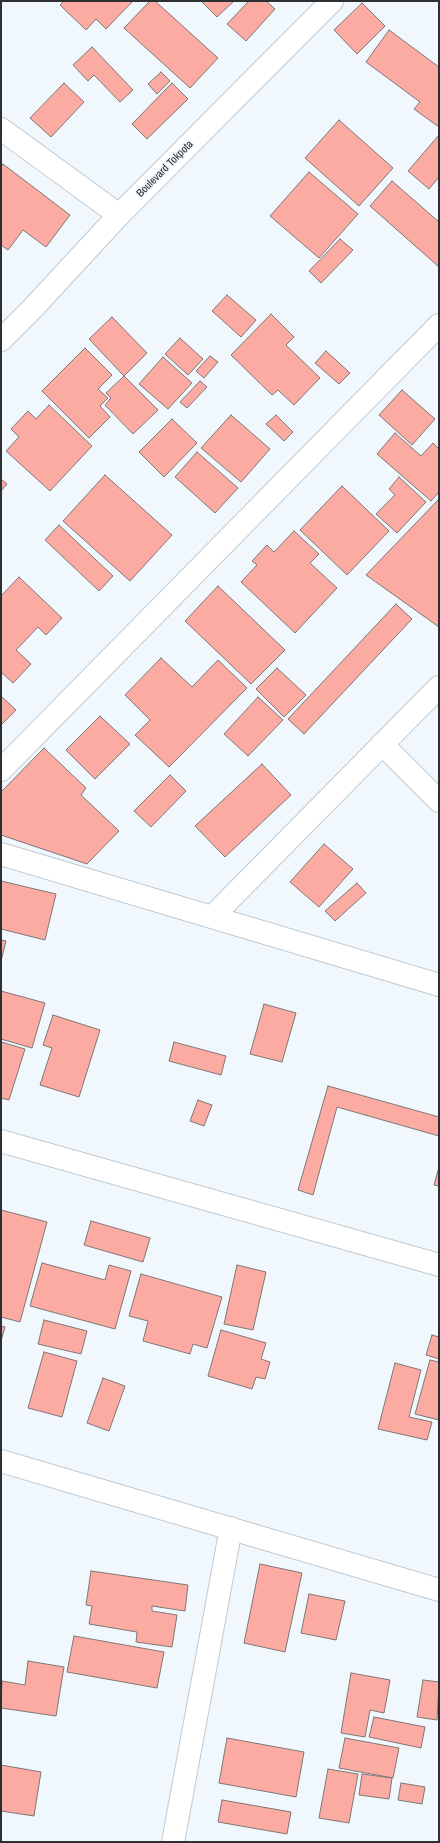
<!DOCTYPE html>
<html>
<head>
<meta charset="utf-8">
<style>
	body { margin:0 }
	#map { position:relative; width:440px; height:1843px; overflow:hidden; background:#f0f8fe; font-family:"Archivo Narrow",sans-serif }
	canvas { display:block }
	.frame { position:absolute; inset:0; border:2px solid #2d3032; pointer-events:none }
</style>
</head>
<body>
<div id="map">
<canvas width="440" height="1843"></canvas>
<div class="frame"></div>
</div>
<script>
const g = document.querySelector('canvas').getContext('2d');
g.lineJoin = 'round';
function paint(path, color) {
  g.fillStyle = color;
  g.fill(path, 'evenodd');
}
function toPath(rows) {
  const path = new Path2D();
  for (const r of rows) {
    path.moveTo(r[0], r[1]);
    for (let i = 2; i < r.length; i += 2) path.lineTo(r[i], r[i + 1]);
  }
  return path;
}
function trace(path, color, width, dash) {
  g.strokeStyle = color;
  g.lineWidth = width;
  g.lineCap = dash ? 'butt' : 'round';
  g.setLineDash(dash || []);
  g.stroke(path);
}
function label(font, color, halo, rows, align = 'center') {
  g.font = font + ' "Archivo Narrow",sans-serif';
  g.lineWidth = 4;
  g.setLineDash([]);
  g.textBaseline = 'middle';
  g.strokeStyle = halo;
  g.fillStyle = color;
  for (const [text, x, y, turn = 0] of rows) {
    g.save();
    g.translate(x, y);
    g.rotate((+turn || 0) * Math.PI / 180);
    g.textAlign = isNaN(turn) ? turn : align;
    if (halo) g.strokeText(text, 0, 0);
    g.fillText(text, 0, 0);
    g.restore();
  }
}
const building = toPath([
	[64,1,131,1,132,2,106,29,96,19,86,30,60,5,64,1],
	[150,1,155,1,218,58,190,88,124,28,150,1],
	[201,1,234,1,217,17,201,1],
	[249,1,266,1,275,9,246,41,227,24,249,1],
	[362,3,385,26,357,54,334,30,362,3],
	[389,30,439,67,439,127,414,109,420,102,366,62,389,30],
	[92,47,133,90,120,102,94,75,88,81,73,65,92,47],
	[161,72,170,81,157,94,148,84,161,72],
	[64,83,84,102,51,137,30,118,64,83],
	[172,83,188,99,147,139,132,124,172,83],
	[339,120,393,168,359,206,305,158,339,120],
	[439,135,439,177,429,189,408,171,439,135],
	[3,164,70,215,46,247,23,230,8,250,1,245,1,167,3,164],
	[309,172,358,214,319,258,270,216,309,172],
	[392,181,439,222,439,267,370,206,392,181],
	[340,239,353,250,321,283,309,271,340,239],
	[227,295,256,320,241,337,212,311,227,295],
	[271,314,294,337,286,345,320,378,294,405,278,390,272,395,231,355,271,314],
	[112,317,147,353,124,376,89,339,112,317],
	[180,338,203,359,188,375,165,354,180,338],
	[85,348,112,375,98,389,108,398,100,406,110,417,89,438,42,391,85,348],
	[326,351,350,373,339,384,315,363,326,351],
	[210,356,218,362,204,378,196,371,210,356],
	[163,357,192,383,168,409,139,384,163,357],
	[124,376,158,410,133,434,105,405,111,398,106,393,124,376],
	[200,381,207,387,187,408,180,402,200,381],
	[402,390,435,419,412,445,379,415,402,390],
	[49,405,92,446,50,491,6,451,19,437,11,429,28,411,36,419,49,405],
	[231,415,270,449,241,482,201,448,231,415],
	[276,415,293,432,284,441,266,424,276,415],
	[172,419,197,443,164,477,139,452,172,419],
	[395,433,421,456,433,443,439,449,439,492,431,501,377,454,395,433],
	[197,452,238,488,215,513,175,477,197,452],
	[105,475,172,535,130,581,63,521,105,475],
	[399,477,426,502,397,533,376,514,395,495,389,489,399,477],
	[1,479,7,484,1,491,1,479],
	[342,486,389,531,347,575,300,530,342,486],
	[439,499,439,627,366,575,439,499],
	[59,525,113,576,99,591,45,540,59,525],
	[294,531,319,554,310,563,337,588,295,633,241,582,257,565,252,561,267,545,274,552,294,531],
	[19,577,62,618,46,635,38,627,16,650,31,664,13,683,1,672,1,596,19,577],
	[218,586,285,650,251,684,185,621,218,586],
	[396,604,412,619,304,734,288,719,396,604],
	[161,658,192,687,218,660,247,688,169,767,135,735,150,720,125,695,161,658],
	[277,668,306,695,284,717,256,689,277,668],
	[1,696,16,710,1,725,1,696],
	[258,697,283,720,248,756,224,734,258,697],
	[100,716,130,744,95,779,66,750,100,716],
	[44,748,86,788,81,795,119,831,87,864,1,835,1,792,44,748],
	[262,764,291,795,225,857,195,826,262,764],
	[170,775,186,791,151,827,134,811,170,775],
	[324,844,353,869,319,907,290,882,324,844],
	[1,881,56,894,45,940,1,929,1,881],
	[357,883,366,893,335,921,325,911,357,883],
	[1,940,6,941,1,961,1,940],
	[1,991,45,1003,32,1048,1,1039,1,991],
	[264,1004,296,1013,282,1062,250,1054,264,1004],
	[53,1015,100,1030,79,1097,40,1085,52,1048,43,1045,53,1015],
	[1,1042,25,1049,9,1100,1,1098,1,1042],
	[174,1042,226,1056,221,1075,169,1061,174,1042],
	[328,1086,439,1117,439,1136,337,1107,313,1195,298,1190,328,1086],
	[198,1100,212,1105,204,1126,190,1121,198,1100],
	[439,1167,439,1186,434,1185,439,1167],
	[1,1210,47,1222,20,1322,1,1317,1,1210],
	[91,1221,150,1238,143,1262,84,1245,91,1221],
	[42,1263,105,1280,109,1265,131,1271,115,1329,30,1306,42,1263],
	[237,1265,266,1272,253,1330,224,1324,237,1265],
	[141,1274,222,1297,207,1348,193,1344,190,1354,143,1341,148,1321,129,1316,141,1274],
	[44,1320,87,1331,81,1354,38,1344,44,1320],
	[1,1326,5,1327,1,1341,1,1326],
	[221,1330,266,1343,261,1359,270,1362,265,1379,256,1377,252,1389,208,1376,221,1330],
	[432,1335,439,1337,439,1359,426,1355,432,1335],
	[44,1352,77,1361,62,1417,28,1408,44,1352],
	[430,1360,439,1362,439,1420,415,1414,430,1360],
	[395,1363,421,1370,409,1417,432,1422,427,1440,378,1429,395,1363],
	[103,1378,125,1386,109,1431,87,1423,103,1378],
	[260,1564,302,1573,285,1652,244,1643,260,1564],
	[91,1571,188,1585,185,1611,152,1606,152,1611,177,1615,172,1647,136,1642,137,1632,89,1624,92,1606,86,1605,91,1571],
	[309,1594,345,1601,336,1640,301,1633,309,1594],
	[74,1636,164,1652,157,1688,67,1672,74,1636],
	[28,1661,64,1667,56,1716,1,1708,2,1681,25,1685,28,1661],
	[351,1673,390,1680,384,1713,370,1710,365,1737,341,1733,351,1673],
	[423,1680,439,1682,437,1720,417,1717,423,1680],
	[374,1717,425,1727,421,1748,369,1737,374,1717],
	[227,1738,304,1752,296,1797,219,1783,227,1738],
	[345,1738,399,1748,393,1778,339,1768,345,1738],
	[1,1765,41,1772,34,1816,1,1811,1,1765],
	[328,1769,358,1774,349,1823,319,1818,328,1769],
	[362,1774,392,1778,389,1799,359,1795,362,1774],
	[401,1783,425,1787,422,1804,398,1800,401,1783],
	[222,1800,291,1812,287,1834,218,1822,222,1800]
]);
const street = toPath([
	[1,129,119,215],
	[382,744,439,801],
	[1,770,439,325],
	[1,854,439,985],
	[212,917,439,687],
	[1,1141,439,1265],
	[1,1461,439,1590],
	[173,1842,231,1528]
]);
const secondary = toPath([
	[1,340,33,308,119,215,332,1]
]);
const streetNames = [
	["Boulevard Tokpota",165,169,-45]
];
paint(building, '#fcaba3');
trace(building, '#7f7675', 1);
trace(street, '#c1c9ce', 24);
trace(secondary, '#c1c9ce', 24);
trace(street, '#fff', 22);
trace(secondary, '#fff', 22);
label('11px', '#2d3032', '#f0f8fe', streetNames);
</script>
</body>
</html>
